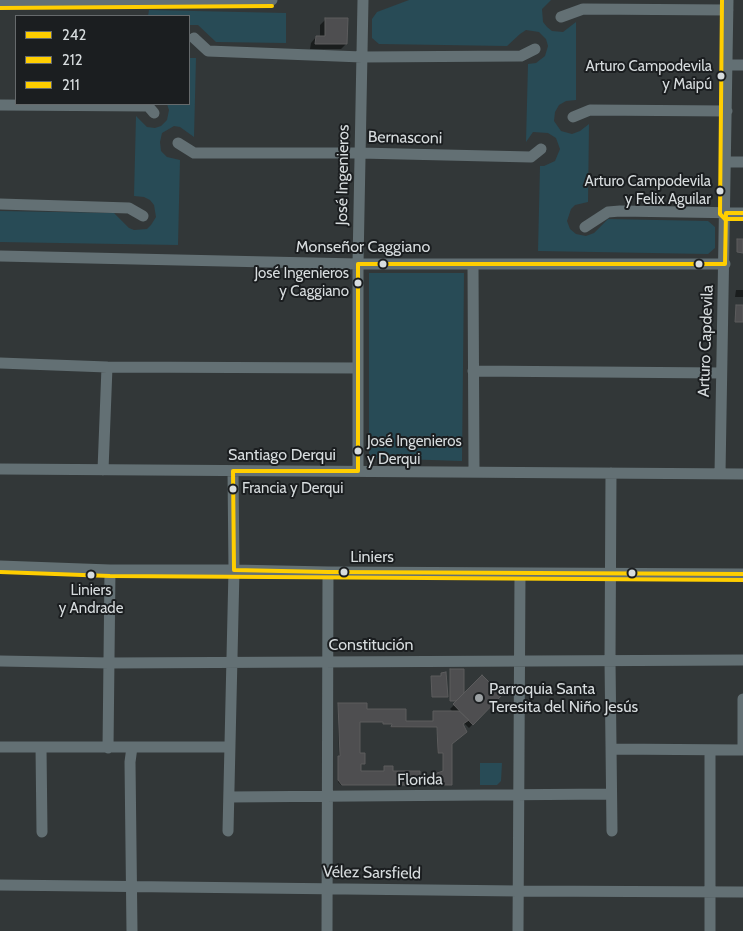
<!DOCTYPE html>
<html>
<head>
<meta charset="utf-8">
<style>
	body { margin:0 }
	#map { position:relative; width:743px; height:931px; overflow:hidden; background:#323738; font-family:Cabin,sans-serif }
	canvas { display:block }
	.legend { position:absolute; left:15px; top:15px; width:175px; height:90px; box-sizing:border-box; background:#1b1e20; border:1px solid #666a6c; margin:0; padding:6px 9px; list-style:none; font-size:15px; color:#d7dcde }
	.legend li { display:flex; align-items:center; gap:10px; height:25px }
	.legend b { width:25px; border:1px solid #666a6c }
</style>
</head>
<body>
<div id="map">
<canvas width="743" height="931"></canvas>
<ul class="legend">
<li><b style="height:6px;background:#ffce00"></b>242</li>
<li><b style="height:6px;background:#ffce00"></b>212</li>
<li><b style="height:6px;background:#ffce00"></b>211</li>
</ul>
</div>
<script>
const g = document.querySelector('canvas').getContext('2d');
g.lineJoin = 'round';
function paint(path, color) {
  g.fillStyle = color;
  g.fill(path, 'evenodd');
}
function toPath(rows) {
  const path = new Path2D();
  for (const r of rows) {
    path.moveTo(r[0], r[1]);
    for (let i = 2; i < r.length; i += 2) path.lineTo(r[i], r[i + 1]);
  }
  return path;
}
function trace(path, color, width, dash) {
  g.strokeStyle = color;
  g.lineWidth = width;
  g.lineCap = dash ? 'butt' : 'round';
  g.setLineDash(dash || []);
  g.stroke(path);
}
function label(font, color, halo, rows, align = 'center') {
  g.font = font + ' Cabin,sans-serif';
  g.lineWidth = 4;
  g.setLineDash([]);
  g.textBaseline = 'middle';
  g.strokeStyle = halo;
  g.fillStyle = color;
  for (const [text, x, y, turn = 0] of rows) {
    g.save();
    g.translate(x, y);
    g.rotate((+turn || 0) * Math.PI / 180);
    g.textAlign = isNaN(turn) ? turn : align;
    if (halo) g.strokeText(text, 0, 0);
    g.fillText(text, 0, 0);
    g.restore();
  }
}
const green = toPath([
	[409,0,551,0,542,9,543,22,547,27,552,31,563,32,576,22,576,100,566,101,559,105,555,112,554,121,561,131,572,134,580,131,589,124,588,202,575,205,571,209,567,221,570,229,576,234,586,236,594,233,608,219,708,221,715,227,715,248,708,254,538,251,540,166,544,166,555,161,560,149,556,138,548,133,533,132,526,142,528,64,536,63,545,56,548,46,546,39,539,32,526,30,520,34,507,46,379,44,372,38,372,19,377,12],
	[149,10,286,13,286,43,216,42,198,25,189,25,189,16,148,16],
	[189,58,196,58,194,137,180,127,174,126,162,133,160,142,161,151,167,157,180,160,178,245,0,242,0,211,114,213,129,228,134,230,147,229,151,225,156,217,154,205,150,200,144,197,134,196,136,116,147,127,155,128,161,126,167,120,169,110,167,104,189,104],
	[369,273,464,273,462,461,369,458],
	[480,763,502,763,501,781,497,785,480,785]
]);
const shadow = toPath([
	[326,19,346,44,341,49,310,49,311,43,316,37,320,37,320,25],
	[736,290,743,290,743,297,735,297],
	[450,671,463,671,463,696,501,695,469,728,464,723,462,724,450,743,451,785,429,786,431,781,437,780,438,774,443,773,443,753,437,753,437,727,391,728,391,724,383,724,383,722,359,722,359,754,363,764,359,765,359,772,384,772,385,767,391,773,419,785,341,785,338,782,338,758,339,757,338,706,365,710,405,722,433,722,434,712,453,712,450,709,458,701,450,701]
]);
const building = toPath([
	[325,18,348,18,347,44,315,44,316,36,325,36,325,18],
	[737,239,743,239,743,253,737,252,737,239],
	[736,305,743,305,743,322,735,322,736,305],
	[450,669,464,669,464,693,456,701,450,701,450,669],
	[446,672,448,697,432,697,431,676,441,676,441,673,446,672],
	[482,675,502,695,473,725,453,704,482,675],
	[338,703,367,703,367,709,406,709,406,721,433,721,433,711,459,711,469,720,463,724,467,732,452,744,452,785,429,785,432,779,437,779,437,773,443,771,443,753,438,753,437,727,391,727,392,724,383,724,383,722,360,722,360,753,365,753,365,764,361,764,361,771,384,771,384,766,393,766,393,771,420,771,420,785,342,785,338,780,338,756,340,756,338,703]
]);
const minor = toPath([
	[0,2,272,0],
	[561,17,583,9,728,10],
	[194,38,208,51,362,57,521,56,535,49],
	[727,65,743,65],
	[0,105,148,106,154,113],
	[573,117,590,110,727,111],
	[178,143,194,153,360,153,531,157,541,149],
	[726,162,743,162],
	[0,204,129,208,143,216],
	[585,227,608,212,620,211,743,213],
	[0,256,358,264,725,264],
	[473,264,474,472],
	[0,363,107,367,358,368],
	[473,371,721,373],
	[0,469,743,474],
	[103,470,107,367],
	[358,471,358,264,363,0],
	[611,473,610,660,612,831],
	[720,474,728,0],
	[0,566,110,570,234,570,328,572,743,574],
	[0,661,109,663,743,660],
	[0,747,230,747],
	[41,747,42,832],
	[132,747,130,762,132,931],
	[108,748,110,570],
	[611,749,743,750],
	[710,750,710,931],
	[743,750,743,699],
	[229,797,611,794],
	[228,831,234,570,233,471],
	[0,885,518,891,743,892],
	[327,931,328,572],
	[518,931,520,574]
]);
const bus1 = toPath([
	[743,213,726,213,725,264,358,264,358,471,233,471,234,570,328,572,743,574]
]);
const bus2 = toPath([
	[0,572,110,576,743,580]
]);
const bus3 = toPath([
	[722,0,720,214,725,219,743,219],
	[0,8,272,6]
]);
const markers = [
	[721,76,4.5,"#d7dcde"],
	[720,191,4.5,"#d7dcde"],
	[383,264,4.5,"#d7dcde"],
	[699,264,4.5,"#d7dcde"],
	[358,283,4.5,"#d7dcde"],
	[358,451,4.5,"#d7dcde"],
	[233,489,4.5,"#d7dcde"],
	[344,572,4.5,"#d7dcde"],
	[632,573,4.5,"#d7dcde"],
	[91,575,4.5,"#d7dcde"],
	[479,698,5,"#9da2a4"]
];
const busNames = [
	["Arturo Campodevila",712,67],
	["y Maipú",712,85],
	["Arturo Campodevila",711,182],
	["y Felix Aguilar",711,200],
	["José Ingenieros",349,274],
	["y Caggiano",349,292],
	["José Ingenieros",367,442,"left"],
	["y Derqui",367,460,"left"],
	["Francia y Derqui",242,489,"left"],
	["Liniers",91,591,"center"],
	["y Andrade",91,609,"center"]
];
const streetNames = [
	["Bernasconi",405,138,1],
	["José Ingenieros",343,175,-89],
	["Monseñor Caggiano",363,247],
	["Arturo Capdevila",706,341,-88],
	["Santiago Derqui",282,455],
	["Liniers",372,557],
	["Constitución",371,645],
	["Florida",420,780,-1],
	["Vélez Sarsfield",372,873,1]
];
const poiNames = [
	["Parroquia Santa",489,689],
	["Teresita del Niño Jesús",489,707]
];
paint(green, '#284b56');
paint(shadow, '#0007');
paint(building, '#4e4e50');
trace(building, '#5c5c5d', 1);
trace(minor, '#637074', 11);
trace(bus1, '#ffce00', 4);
trace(bus2, '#ffce00', 4);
trace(bus3, '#ffce00', 4);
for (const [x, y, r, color] of markers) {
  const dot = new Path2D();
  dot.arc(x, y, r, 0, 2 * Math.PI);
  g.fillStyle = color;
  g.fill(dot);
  trace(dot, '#1b1e20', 2);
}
label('15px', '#d7dcde', '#1b1e20', busNames, 'right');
label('16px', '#d7dcde', '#1b1e20', streetNames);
label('16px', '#d7dcde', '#1b1e20', poiNames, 'left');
</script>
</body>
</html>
